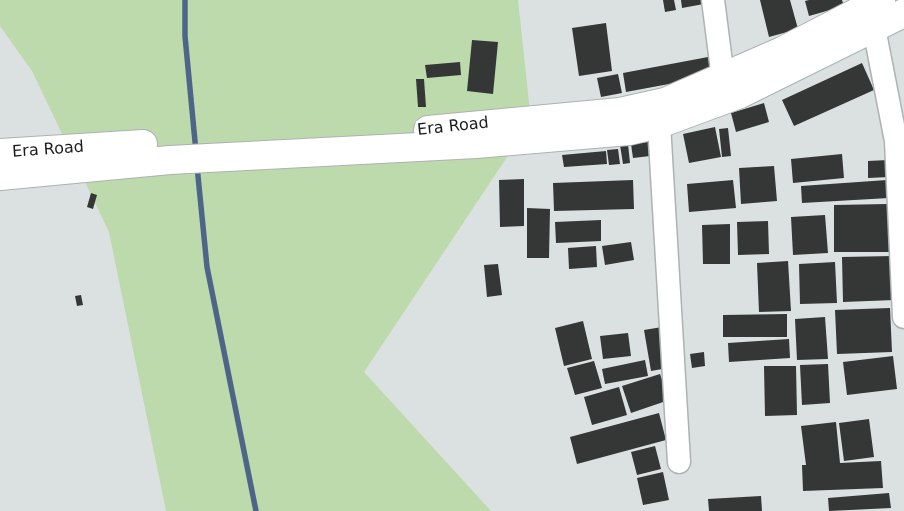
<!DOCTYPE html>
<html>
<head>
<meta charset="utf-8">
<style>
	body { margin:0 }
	canvas { display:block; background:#dbe0e0 }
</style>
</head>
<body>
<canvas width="904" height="511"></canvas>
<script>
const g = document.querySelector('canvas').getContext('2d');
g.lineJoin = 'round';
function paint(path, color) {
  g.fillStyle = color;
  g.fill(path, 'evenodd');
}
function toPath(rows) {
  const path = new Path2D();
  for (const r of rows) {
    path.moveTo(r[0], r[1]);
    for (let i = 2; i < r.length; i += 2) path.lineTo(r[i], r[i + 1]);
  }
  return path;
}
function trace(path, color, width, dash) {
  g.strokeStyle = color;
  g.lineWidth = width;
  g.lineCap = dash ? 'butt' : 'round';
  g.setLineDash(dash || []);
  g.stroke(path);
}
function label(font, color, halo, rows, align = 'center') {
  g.font = font + ' "DejaVu Sans",sans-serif';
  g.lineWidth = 5;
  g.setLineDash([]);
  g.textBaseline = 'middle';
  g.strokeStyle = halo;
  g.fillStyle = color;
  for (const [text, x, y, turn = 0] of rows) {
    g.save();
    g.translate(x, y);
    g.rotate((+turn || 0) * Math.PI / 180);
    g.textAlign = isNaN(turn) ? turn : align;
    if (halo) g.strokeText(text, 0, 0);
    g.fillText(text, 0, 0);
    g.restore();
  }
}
const green = toPath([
	[0,0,518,0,531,121,364,372,491,511,166,511,109,232,32,71,0,26]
]);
const stream = toPath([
	[185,0,185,36,196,152],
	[197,166,207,267,256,511]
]);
const building = toPath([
	[663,0,674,0,676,10,665,12],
	[681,0,704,0,704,4,682,8],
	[760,0,790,0,798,29,769,37],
	[809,0,842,0,844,6,809,16,805,1],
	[606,23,612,71,579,76,572,28],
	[472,40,498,42,493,94,467,91],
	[708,57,712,76,626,92,623,73],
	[460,62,461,75,427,78,425,65],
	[862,63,874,90,794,126,782,100],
	[618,74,622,93,601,97,597,78],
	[416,79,424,79,426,107,418,107],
	[764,103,769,122,736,132,731,113],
	[715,127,721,157,689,163,683,134],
	[728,128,731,156,722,157,719,129],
	[648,142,650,156,633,158,631,144],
	[628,144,630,163,623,164,620,145],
	[618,149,620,164,609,165,607,150],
	[606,151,607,164,564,167,562,155],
	[842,154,844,178,793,183,791,159],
	[888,160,889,177,868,178,868,161],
	[774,166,777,201,741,204,739,168],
	[524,179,524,226,500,227,499,180],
	[633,180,634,209,554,211,553,183],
	[733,180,736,208,689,212,687,184],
	[887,180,889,198,802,203,801,186],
	[91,193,97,195,93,209,87,207],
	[888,204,889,252,834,252,834,205],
	[527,208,550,209,549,258,527,258],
	[825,215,828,253,793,255,791,217],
	[601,220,601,241,556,243,555,222],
	[768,221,769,254,738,255,737,222],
	[730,224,730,264,703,264,702,225],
	[631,242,634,260,605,265,602,246],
	[596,246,597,267,569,269,568,248],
	[893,256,895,300,843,302,842,257],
	[788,261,791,311,759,312,757,263],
	[835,262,837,303,800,304,799,264],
	[498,264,502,295,487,297,484,265],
	[81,295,83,305,77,306,75,296],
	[890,308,892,352,837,354,835,310],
	[787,314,787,337,723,337,723,315],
	[825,317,828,359,797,360,795,319],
	[583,321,592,359,564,366,555,328],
	[662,327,668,368,651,371,644,330],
	[628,333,631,356,603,359,600,336],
	[789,339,790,358,729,362,728,343],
	[704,352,705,366,692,368,690,354],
	[893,356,897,389,847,395,843,362],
	[645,360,648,376,605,384,602,369],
	[594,361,602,388,575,395,567,368],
	[828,364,830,403,802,405,800,365],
	[764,366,796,366,797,415,765,416],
	[660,374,669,400,631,413,622,386],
	[619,387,627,415,592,425,584,397],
	[659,413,666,440,577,464,570,437],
	[869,419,874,457,844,461,839,423],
	[836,422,840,463,881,461,883,488,803,491,802,465,806,465,801,426],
	[655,446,661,469,637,475,631,452],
	[663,472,669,500,643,505,637,478],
	[889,493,891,508,829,511,828,498],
	[761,496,762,511,709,511,708,499]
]);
const minor = toPath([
	[713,0,723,78],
	[874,28,896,141,904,317],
	[659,124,679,462]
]);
const secondary = toPath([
	[428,130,620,112,665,102,782,51,881,0],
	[0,153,143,144],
	[0,176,170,160,476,144,629,131,659,124,740,94,904,13]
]);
const streetNames = [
	["Era Road",453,127,-6],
	["Era Road",48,150,-4]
];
paint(green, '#bddaac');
trace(stream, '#4f6588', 5.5);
paint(building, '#343736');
trace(minor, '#adb2b2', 25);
trace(secondary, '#adb2b2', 30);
trace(minor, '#fff', 22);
trace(secondary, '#fff', 28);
label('16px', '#1a1c1c', '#fff', streetNames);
</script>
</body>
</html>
